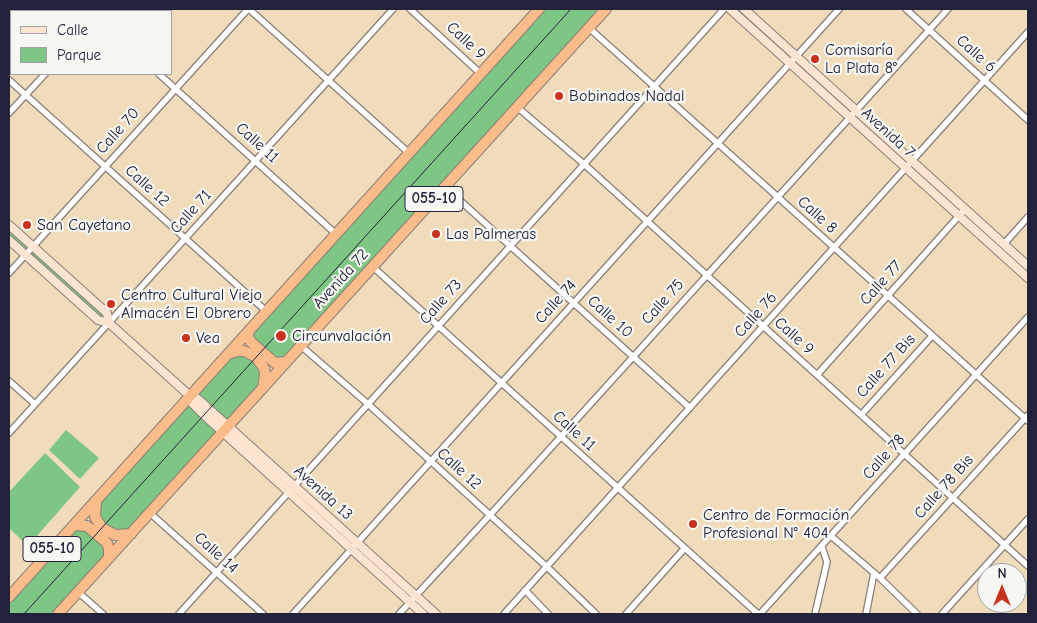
<!DOCTYPE html>
<html>
<head>
<meta charset="utf-8">
<style>
	body { margin:0 }
	#map { position:relative; width:1037px; height:623px; overflow:hidden; background:#f0dcba; font-family:"Comic Neue",sans-serif }
	canvas { display:block }
	.frame { position:absolute; inset:0; border:10px solid #22223b; pointer-events:none }
	.legend { position:absolute; left:10px; top:10px; width:162px; height:65px; box-sizing:border-box; background:#f6f6f2; border:1px solid #a1a1a9; margin:0; padding:6px 9px; list-style:none; font-size:15px; color:#22223b }
	.legend li { display:flex; align-items:center; gap:10px; height:25px }
	.legend b { width:25px; border:1px solid #a1a1a9 }
	.north { position:absolute; left:977px; top:563px; width:50px; height:50px; box-sizing:border-box; background:#f6f6f2; border:1px solid #a1a1a9; border-radius:50%; rotate:0deg; font-size:14px; font-weight:700; line-height:20px; text-align:center; color:#22223b }
	.north::after { content:''; display:block; margin:auto; width:18px; height:22px; background:#c8321e; clip-path:polygon(50% 0,100% 100%,50% 72%,0 100%) }
</style>
</head>
<body>
<div id="map">
<canvas width="1037" height="623"></canvas>
<div class="frame"></div>
<ul class="legend">
<li><b style="height:6px;background:#fde4d0"></b>Calle</li>
<li><b style="height:14px;background:#7ec683"></b>Parque</li>
</ul>
<div class="north">N</div>
</div>
<script>
const g = document.querySelector('canvas').getContext('2d');
g.lineJoin = 'round';
function paint(path, color) {
  g.fillStyle = color;
  g.fill(path, 'evenodd');
}
function toPath(rows) {
  const path = new Path2D();
  for (const r of rows) {
    path.moveTo(r[0], r[1]);
    for (let i = 2; i < r.length; i += 2) path.lineTo(r[i], r[i + 1]);
  }
  return path;
}
function trace(path, color, width, dash) {
  g.strokeStyle = color;
  g.lineWidth = width;
  g.lineCap = dash ? 'butt' : 'round';
  g.setLineDash(dash || []);
  g.stroke(path);
}
function label(font, color, halo, rows, align = 'center') {
  g.font = font + ' "Comic Neue",sans-serif';
  g.lineWidth = 4.5;
  g.setLineDash([]);
  g.textBaseline = 'middle';
  g.strokeStyle = halo;
  g.fillStyle = color;
  for (const [text, x, y, turn = 0] of rows) {
    g.save();
    g.translate(x, y);
    g.rotate((+turn || 0) * Math.PI / 180);
    g.textAlign = isNaN(turn) ? turn : align;
    if (halo) g.strokeText(text, 0, 0);
    g.fillText(text, 0, 0);
    g.restore();
  }
}
const green = toPath([
	[542,9,600,9,282,361,276,361,251,340,251,331],
	[9,230,102,314,102,318,98,317,9,237],
	[234,355,250,356,261,373,259,385,227,422,196,394],
	[187,403,219,431,130,528,119,532,101,524,98,509,101,502],
	[66,430,99,458,80,479,49,450],
	[45,453,80,487,28,546,9,528,9,492],
	[80,527,106,546,106,553,51,614,9,614,9,605,77,529]
]);
const street = toPath([
	[87,9,90,11],
	[249,9,409,153],
	[410,9,481,74],
	[906,9,1028,120],
	[101,11,103,9],
	[589,28,1028,421],
	[159,74,336,234],
	[9,80,266,311],
	[517,107,584,164,1028,566],
	[9,113,45,74],
	[445,187,690,408],
	[1004,244,1028,217],
	[373,267,758,614],
	[9,273,248,9],
	[301,346,368,404,546,566,596,614],
	[817,375,965,209],
	[9,381,35,404],
	[861,415,932,336],
	[9,433,393,9],
	[150,513,263,614],
	[831,536,880,578,917,614],
	[880,578,1028,415],
	[525,590,548,614],
	[78,592,103,614],
	[179,614,724,9],
	[293,614,839,9],
	[399,614,490,515,948,9],
	[504,614,1028,32],
	[626,614,684,549],
	[760,614,1028,317],
	[815,614,827,562,822,547],
	[866,614,874,573],
	[942,614,1028,519]
]);
const secondary = toPath([
	[730,9,1028,278],
	[744,9,1028,266],
	[9,225,107,313,109,323],
	[9,240,98,320,109,323,190,396,198,399,436,614],
	[190,396,193,404,204,415,423,614]
]);
const highway = toPath([
	[249,331,248,337,251,342,275,363,286,362],
	[228,354,238,351,244,351,256,357,264,368,265,375,263,388],
	[96,501,95,517,102,528,115,535,131,534],
	[74,525,87,526,107,543,109,549,109,558],
	[9,597,539,9],
	[58,614,606,9]
]);
const tram = toPath([
	[24,614,571,9]
]);
const markers = [
	[815,59,5,"#c8321e"],
	[559,96,5,"#c8321e"],
	[27,225,5,"#c8321e"],
	[436,234,5,"#c8321e"],
	[111,304,5,"#c8321e"],
	[281,336,6,"#c8321e"],
	[186,338,5,"#c8321e"],
	[693,524,5,"#c8321e"]
];
const shields = [
	[434,199,58],
	[52,549,58]
];
const shieldNames = [
	["055-10",434,199],
	["055-10",52,549]
];
const streetNames = [
	["Calle 9",466,41,43],
	["Calle 6",976,54,42],
	["Calle 70",118,131,-48],
	["Avenida 7",888,133,42],
	["Calle 11",257,143,42],
	["Calle 12",147,186,42],
	["Calle 71",191,212,-48],
	["Calle 8",817,215,42],
	["Avenida 72",341,279,-48],
	["Calle 77",881,283,-48],
	["Calle 73",441,302,-48],
	["Calle 74",556,302,-48],
	["Calle 75",663,302,-48],
	["Calle 76",756,315,-48],
	["Calle 10",610,317,42],
	["Calle 9",794,336,42],
	["Calle 77 Bis",886,366,-48],
	["Calle 11",574,431,42],
	["Calle 78",884,457,-48],
	["Calle 12",459,469,42],
	["Calle 78 Bis",944,487,-48],
	["Avenida 13",323,493,42],
	["Calle 14",216,553,42]
];
const poiNames = [
	["Comisaría",825,50],
	["La Plata 8°",825,68],
	["Bobinados Nadal",569,96],
	["San Cayetano",37,225],
	["Las Palmeras",446,234],
	["Centro Cultural Viejo",121,295],
	["Almacén El Obrero",121,313],
	["Circunvalación",292,336],
	["Vea",196,338],
	["Centro de Formación",703,515],
	["Profesional N° 404",703,533]
];
paint(green, '#7ec683');
trace(street, '#897f7a', 8);
trace(secondary, '#897f7a', 10);
trace(highway, '#897f7a', 12);
trace(street, '#fff', 5.5);
trace(secondary, '#fde4d0', 8);
trace(highway, '#f9bc8a', 10);
trace(tram, '#22223b', 1);
for (const [x, y, r, color] of markers) {
  const dot = new Path2D();
  dot.arc(x, y, r, 0, 2 * Math.PI);
  g.fillStyle = color;
  g.fill(dot);
  trace(dot, '#f6f6f2', 2);
}
for (const [x, y, w] of shields) {
  const box = new Path2D();
  box.roundRect(x - w / 2, y - 12.5, w, 25, 4);
  g.fillStyle = '#f6f6f2';
  g.fill(box);
  trace(box, '#22223b', 1);
}
label('bold 15px', '#22223b', null, shieldNames);
label('16px', '#22223b', '#f6f6f2', streetNames);
label('16px', '#22223b', '#f6f6f2', poiNames, 'left');
</script>
</body>
</html>
